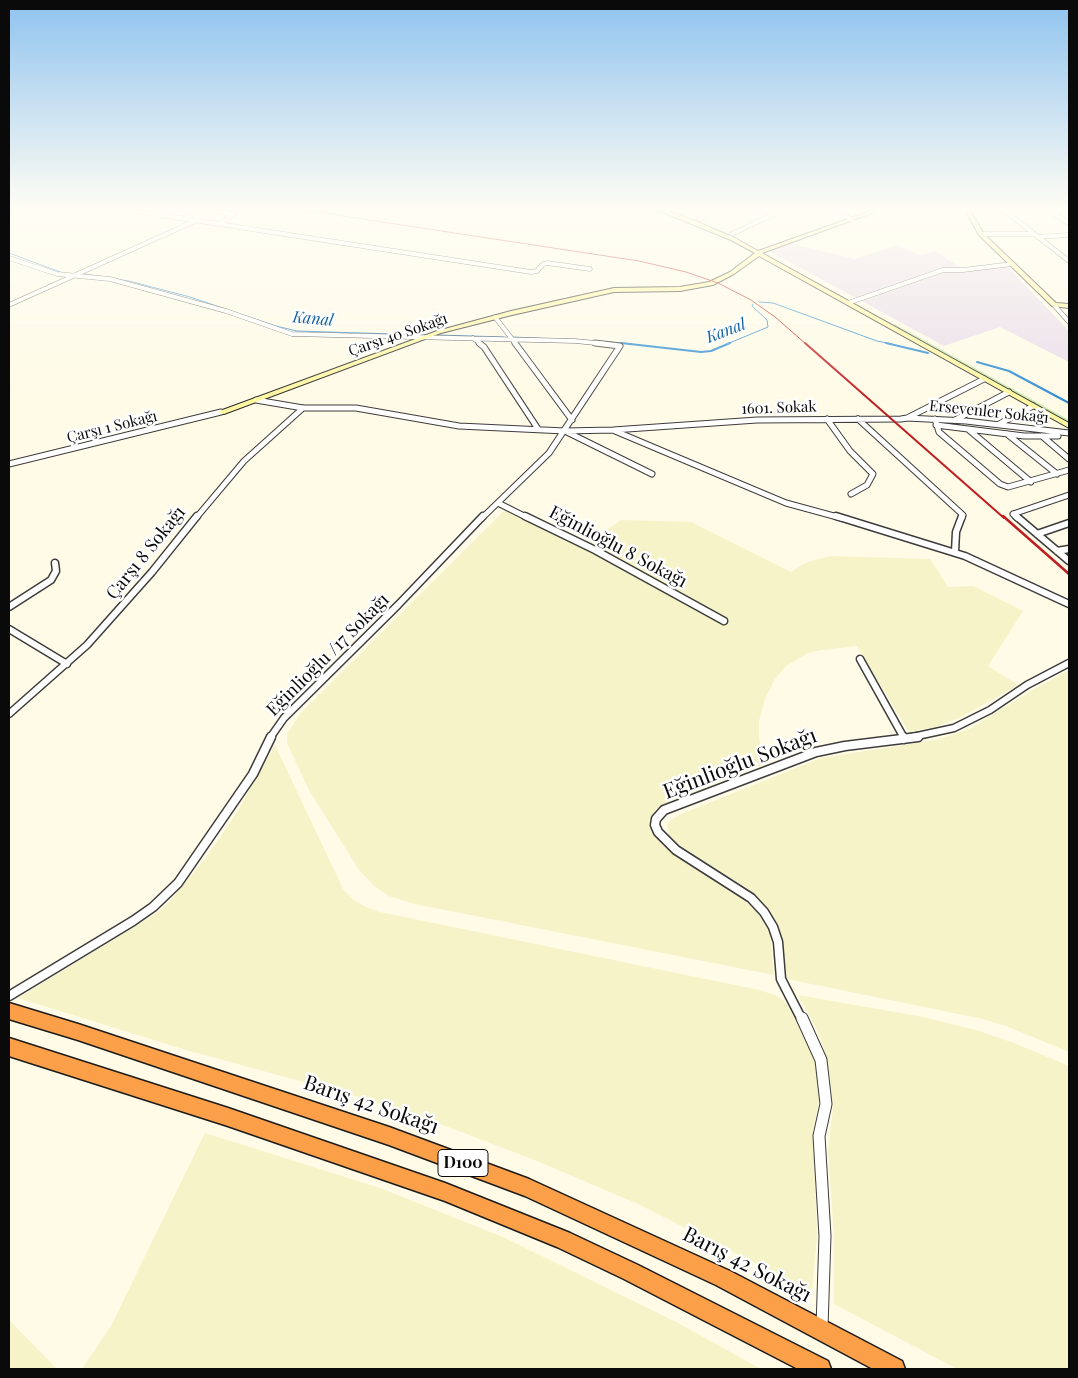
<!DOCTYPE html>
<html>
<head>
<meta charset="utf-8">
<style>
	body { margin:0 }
	#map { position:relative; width:1078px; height:1378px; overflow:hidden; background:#fffbe7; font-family:"Playfair Display",serif }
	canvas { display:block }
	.frame { position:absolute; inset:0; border:10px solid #0a0a0a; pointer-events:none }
</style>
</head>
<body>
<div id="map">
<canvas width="1078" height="1378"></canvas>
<div class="frame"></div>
</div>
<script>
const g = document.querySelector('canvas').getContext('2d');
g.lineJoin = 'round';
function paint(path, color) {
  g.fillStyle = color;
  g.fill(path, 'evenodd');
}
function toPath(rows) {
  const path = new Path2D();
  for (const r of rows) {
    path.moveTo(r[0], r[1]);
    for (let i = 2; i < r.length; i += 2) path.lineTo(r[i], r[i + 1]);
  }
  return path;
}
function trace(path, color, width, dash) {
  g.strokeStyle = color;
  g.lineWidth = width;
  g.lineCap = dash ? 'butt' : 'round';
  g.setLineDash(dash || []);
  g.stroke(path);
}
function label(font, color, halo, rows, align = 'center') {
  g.font = font + ' "Playfair Display",serif';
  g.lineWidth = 5;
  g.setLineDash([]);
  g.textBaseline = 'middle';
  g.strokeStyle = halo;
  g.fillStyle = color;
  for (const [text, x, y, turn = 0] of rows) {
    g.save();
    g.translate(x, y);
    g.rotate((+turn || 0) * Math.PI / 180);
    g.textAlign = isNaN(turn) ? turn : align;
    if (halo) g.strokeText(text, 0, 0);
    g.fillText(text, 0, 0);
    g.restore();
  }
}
const industrial = toPath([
	[789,243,855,259,897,245,920,255,935,251,961,268,1003,262,1069,331,1069,362,1000,327,944,346,768,250]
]);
const farmland = toPath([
	[506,509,584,546,621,520,691,522,791,572,805,563,829,556,930,559,948,587,973,586,1023,611,988,666,1018,685,961,717,935,727,909,732,857,646,822,650,808,653,786,666,775,679,765,699,759,721,759,737,763,765,662,805,656,809,649,820,650,830,663,846,731,890,756,910,770,933,774,975,415,904,389,896,374,886,359,870,309,790,287,743,287,734,300,714],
	[1069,670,1069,1052,1006,1026,983,1019,787,979,783,942,775,921,766,907,756,896,745,887,702,861,670,838,667,825,670,821,679,815,821,758,936,740,955,734,971,728,1031,691],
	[275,745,343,889,355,901,366,907,380,912,759,990,775,995,784,1001,791,1009,810,1046,815,1061,819,1085,819,1101,813,1130,817,1237,812,1292,638,1204,537,1161,443,1125,366,1099,186,1050,18,998,154,915,168,903,205,859,236,814],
	[798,995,923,1017,976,1030,1014,1043,1069,1066,1069,1369,957,1369,834,1304,834,1237,828,1150,833,1108,830,1078,823,1046,815,1026],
	[205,1133,380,1188,503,1237,678,1323,761,1369,82,1369,111,1326],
	[9,1320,57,1369,9,1369]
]);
const green = toPath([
	[895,324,1069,420,1069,422,893,325]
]);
const streamFar1 = toPath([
	[9,253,63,273],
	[85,274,129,281,190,297,276,326,297,331,427,335],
	[759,302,773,303,877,341,892,344],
	[439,335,504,337],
	[513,337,597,341],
	[610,342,632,344],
	[727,344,768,327,767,320,752,306,753,304]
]);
const stream = toPath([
	[621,343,701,352,711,351,730,343],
	[886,343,928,353],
	[977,362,1009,371,1069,403]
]);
const streetFar4 = toPath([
	[115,208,531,272,537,271,543,264,547,263,590,269],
	[836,208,851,220],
	[1001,208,1069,261],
	[1043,208,1069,223],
	[185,219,201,209,234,214,219,224],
	[699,219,722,208],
	[732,234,786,208],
	[981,234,1033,234],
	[1037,237,1069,235],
	[9,258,57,274,110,279,226,311,292,334,575,341,606,344],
	[848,303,943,270,963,270,1012,264],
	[9,305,195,221],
	[1054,305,1069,322],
	[495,317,516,344],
	[473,338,481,344]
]);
const streetFar3 = toPath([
	[479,343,484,347,538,429],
	[515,343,572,420],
	[256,400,303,408,356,408,459,426,565,431,613,430,757,420,901,419,907,418,984,379],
	[907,418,966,421,1069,433],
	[827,419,850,451,873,474,867,485,851,494],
	[858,419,963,515,962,518],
	[935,419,939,432,1000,484,1008,487,1069,470],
	[955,420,1009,392],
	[999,424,1033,406],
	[936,425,1024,436,1058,436],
	[969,430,1031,482],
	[615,431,786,503,841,518],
	[567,432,652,474],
	[1007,434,1057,474],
	[1042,436,1069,459],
	[9,464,221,412],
	[498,503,528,518],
	[1013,514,1017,518],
	[1013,514,1069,495],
	[196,518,244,461,303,408],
	[482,518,549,453,620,346,595,343]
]);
const streetFar2 = toPath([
	[525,516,595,550,724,621],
	[836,516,965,556,1069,604],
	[1016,516,1069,561],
	[1037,534,1069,523],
	[1057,551,1069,549],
	[955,552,956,532,962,516],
	[9,607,51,580,56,571,55,563],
	[9,629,67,664],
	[860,659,904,738],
	[9,714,87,645,152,572,197,516],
	[270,738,284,718,398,605,483,516],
	[908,738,954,728,990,710,1027,685,1069,663]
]);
const streetFar1 = toPath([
	[903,737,904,739],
	[9,996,133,921,153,907,178,883,253,774,271,737],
	[802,1020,781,979,778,942,773,927,764,912,751,898,676,850,658,832,655,825,656,819,664,810,816,752,845,746,918,737]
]);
const street = toPath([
	[802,1018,821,1060,826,1104,819,1136,825,1236,822,1327]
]);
const secondary = toPath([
	[652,208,659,208,693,220,735,238,758,251,879,208,886,208,762,253,1069,423,1069,428,759,256,734,274,713,285,680,291,614,292,512,315,441,333,224,414,217,412,437,331,511,311,614,288,680,287,709,282,730,272,755,253,731,240,652,208],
	[964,208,969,208,983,233,1056,303,1069,304,1069,308,1052,306,979,235,964,208]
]);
const highway = toPath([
	[9,1003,78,1024,389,1127,529,1179,730,1271,902,1361,905,1369,873,1369,716,1285,525,1196,389,1145,78,1040,9,1019,9,1003],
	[9,1038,228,1108,445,1183,570,1233,638,1265,828,1361,831,1369,798,1369,624,1279,557,1247,445,1201,228,1126,9,1056,9,1038]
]);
const railFar2 = toPath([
	[290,208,639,261,686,272,718,283,751,300,775,317,806,344]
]);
const railFar1 = toPath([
	[805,343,1004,518]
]);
const rail = toPath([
	[1003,516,1069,574]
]);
const farStreetnames = [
	["Çarşı 40 Sokağı",398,335,-19],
	["1601. Sokak",779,408,-2],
	["Ersevenler Sokağı",989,412,6],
	["Çarşı 1 Sokağı",112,427,-14]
];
const farWaternames = [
	["Kanal",313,319,5],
	["Kanal",726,331,-21]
];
const shields = [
	[463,1163,50]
];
const shieldNames = [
	["D100",463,1163]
];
const streetNames = [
	["Eğinlioğlu 8 Sokağı",618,547,28],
	["Çarşı 8 Sokağı",146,553,-51],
	["Eğinlioğlu /17 Sokağı",328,655,-45]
];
const nearStreetnames = [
	["Eğinlioğlu Sokağı",740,764,-21],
	["Barış 42 Sokağı",371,1105,19],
	["Barış 42 Sokağı",747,1265,27]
];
paint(industrial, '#e9ddea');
paint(farmland, '#f5f3c7');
paint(green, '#cdeab0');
trace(streamFar1, '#2e8cd3', 1);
trace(stream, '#2e8cd3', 2);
trace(streetFar4, '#3d3d3d', 5);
trace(streetFar3, '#3d3d3d', 7);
trace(streetFar2, '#3d3d3d', 9);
trace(streetFar1, '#3d3d3d', 11);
trace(street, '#3d3d3d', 13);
trace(secondary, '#2c2c2c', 2);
trace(highway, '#1b1b1b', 3);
trace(streetFar4, '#fff', 4);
trace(streetFar3, '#fff', 5);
trace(streetFar2, '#fff', 6);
trace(streetFar1, '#fff', 8);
trace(street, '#fff', 11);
paint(secondary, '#fff7a2');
paint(highway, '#fb9f49');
trace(railFar2, '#bf1e21', 1);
trace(railFar1, '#bf1e21', 2);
trace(rail, '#bf1e21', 2.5);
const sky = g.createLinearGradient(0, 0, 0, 401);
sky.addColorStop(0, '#8fc3ef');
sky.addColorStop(0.52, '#fffdf4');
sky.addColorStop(1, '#fffdf400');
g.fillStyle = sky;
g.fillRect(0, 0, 1078, 401);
label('15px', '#0a0a0a', '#fff', farStreetnames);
label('italic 16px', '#105d9f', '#fff', farWaternames);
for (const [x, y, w] of shields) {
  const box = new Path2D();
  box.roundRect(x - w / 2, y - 13.5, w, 27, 4);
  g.fillStyle = '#fff';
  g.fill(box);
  trace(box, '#0a0a0a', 1);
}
label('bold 16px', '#0a0a0a', null, shieldNames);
label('18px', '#0a0a0a', '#fff', streetNames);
label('21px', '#0a0a0a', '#fff', nearStreetnames);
</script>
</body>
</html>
